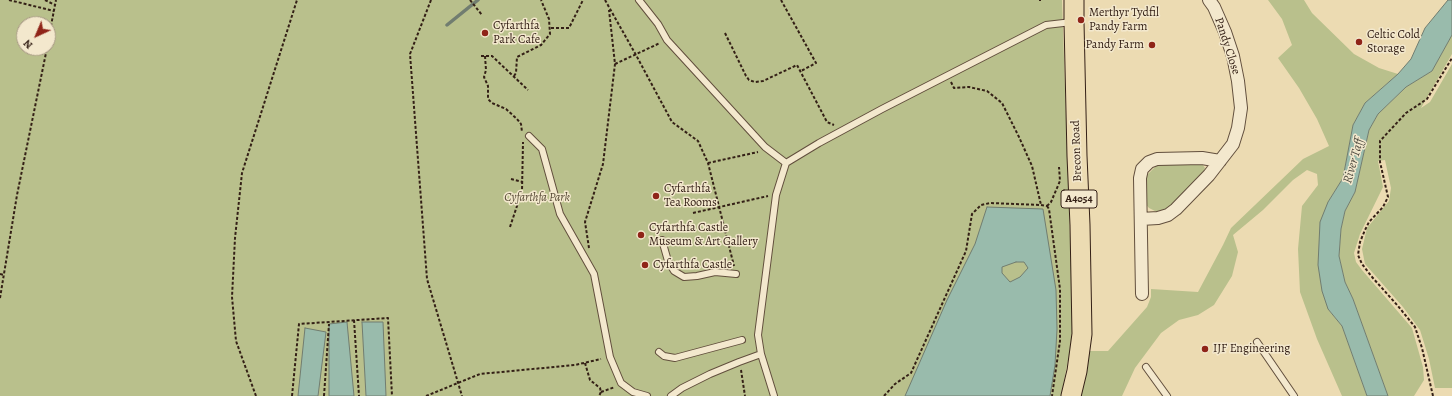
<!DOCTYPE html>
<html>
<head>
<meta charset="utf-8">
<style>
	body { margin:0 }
	#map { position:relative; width:1452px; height:396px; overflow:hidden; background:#ecdbb2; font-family:Alegreya,serif }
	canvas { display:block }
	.north { position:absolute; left:16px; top:16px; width:40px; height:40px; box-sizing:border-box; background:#f3e8cd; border:1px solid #a79884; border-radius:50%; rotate:224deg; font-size:11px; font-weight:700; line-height:16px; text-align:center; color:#342016 }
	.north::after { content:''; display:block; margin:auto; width:14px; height:18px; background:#8f2418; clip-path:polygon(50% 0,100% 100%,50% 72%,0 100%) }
</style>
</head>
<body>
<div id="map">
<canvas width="1452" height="396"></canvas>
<div class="north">N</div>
</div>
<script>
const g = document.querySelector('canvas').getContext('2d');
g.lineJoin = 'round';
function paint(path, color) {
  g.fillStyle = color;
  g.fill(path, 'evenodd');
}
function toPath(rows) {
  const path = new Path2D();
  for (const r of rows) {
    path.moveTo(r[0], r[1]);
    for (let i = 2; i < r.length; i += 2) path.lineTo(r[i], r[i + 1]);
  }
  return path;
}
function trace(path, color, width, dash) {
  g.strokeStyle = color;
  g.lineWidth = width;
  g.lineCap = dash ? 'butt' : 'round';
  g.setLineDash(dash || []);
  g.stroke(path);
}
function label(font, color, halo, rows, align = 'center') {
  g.font = font + ' Alegreya,serif';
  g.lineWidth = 3;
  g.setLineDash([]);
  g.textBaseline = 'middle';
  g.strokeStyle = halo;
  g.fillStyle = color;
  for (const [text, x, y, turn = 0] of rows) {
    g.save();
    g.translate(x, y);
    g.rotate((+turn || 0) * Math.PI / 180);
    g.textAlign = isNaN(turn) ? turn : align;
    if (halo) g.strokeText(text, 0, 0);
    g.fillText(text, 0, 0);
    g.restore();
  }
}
const green = toPath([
	[0,0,1062,0,1073,325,1069,355,1061,396,0,396],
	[24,24,48,24,48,48,24,48],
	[1268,0,1304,0,1312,13,1354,54,1379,68,1398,74,1365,103,1353,125,1343,178,1328,202,1328,309,1342,326,1367,396,1342,396,1317,339,1300,292,1298,249,1302,206,1318,185,1317,174,1307,170,1293,180,1263,210,1233,235,1238,252,1232,276,1214,305,1198,315,1179,320,1161,333,1135,368,1122,396,1079,396,1089,351,1108,351,1147,307,1151,297,1151,289,1198,292,1223,245,1231,228,1303,159,1329,146,1317,119,1299,88,1278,58,1292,45,1282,19],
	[1452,35,1452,54,1421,108,1430,102,1452,64,1452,388,1435,388,1429,359,1420,330,1403,307,1365,264,1362,249,1367,228,1389,201,1391,188,1385,160,1378,161,1383,187,1360,234,1354,253,1356,262,1362,270,1412,328,1423,367,1424,380,1414,396,1388,396,1353,299,1345,282,1339,256,1341,229,1345,211,1355,192,1369,130,1378,114,1406,87,1432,71],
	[1163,164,1202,164,1205,168,1204,172,1165,211,1157,212,1149,208,1144,202,1144,193,1147,175,1156,166]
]);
const water = toPath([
	[1448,0,1452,0,1452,35,1432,71,1406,87,1378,114,1369,130,1355,192,1345,211,1341,229,1339,256,1345,282,1353,299,1388,396,1367,396,1342,326,1328,309,1322,291,1318,265,1320,222,1328,202,1343,178,1353,125,1365,103,1398,74,1411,59,1425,28,1448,0],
	[987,207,1043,209,1056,290,1057,329,1055,365,1050,396,905,396,947,300,975,244,987,207],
	[1016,262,1024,262,1028,268,1020,277,1010,282,1002,273,1002,267,1016,262],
	[347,322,354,396,329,396,329,324,347,322],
	[362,322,383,322,386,396,366,396,362,322],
	[305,328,326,332,318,396,298,396,305,328]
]);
const stream = toPath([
	[447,25,478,0]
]);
const path = toPath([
	[9,0,54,11],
	[45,0,55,5],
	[431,0,410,54,427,279,462,396],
	[470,0,482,15],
	[605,0,636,55,672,122,698,141,708,163,734,266],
	[781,0,816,63,801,71],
	[1040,1,1040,0],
	[551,28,569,28,583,0],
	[725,33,746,76,749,80,755,82,763,81,797,65,827,122,834,125],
	[48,41,56,0],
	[481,56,492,56,528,90],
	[485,56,486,70,484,77,488,86,488,99,492,103,506,109,517,119,521,124,522,132],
	[615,64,660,43],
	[514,76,516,73,517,57,541,45,550,34,549,19,541,0],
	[951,82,954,88,969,87,987,91,1002,103,1019,137,1032,166,1041,205],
	[708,163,758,152],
	[511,179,523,182],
	[1047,206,1049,209,1052,231,1060,289,1060,341,1052,396],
	[1047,206,1051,202,1060,181,1059,167],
	[693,213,768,196],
	[510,227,522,191,523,142],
	[589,248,585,222,603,164,615,64,609,10],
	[0,274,4,275],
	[0,298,17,195,47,48],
	[354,320,359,396],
	[585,363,590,380,600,388,601,392,599,396],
	[741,370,745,396],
	[601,392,615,387],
	[256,396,236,341,232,297,235,238,242,173,297,0],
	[292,396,299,324,388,318,392,396],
	[324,396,329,324],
	[426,396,480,374,575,365,601,359],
	[884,396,895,384,911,373,966,251,972,214,981,205,990,203,1041,205,1047,206],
	[1433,396,1422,348,1415,327,1398,306,1372,277,1362,264,1358,255,1360,242,1365,230,1369,222,1383,207,1388,197,1380,162,1380,141,1406,113,1427,99,1452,58]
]);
const lane = toPath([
	[639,0,658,24,667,40,765,147,786,163],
	[529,136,542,149,560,214,594,274,610,357,618,376,621,383,633,392,647,396],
	[662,240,668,261,674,271,684,277,697,276,715,272,736,274],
	[1257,342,1294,396],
	[659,352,664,356,675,358,742,340],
	[1146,367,1167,396],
	[671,396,682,388,710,374,739,362,761,354],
	[774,396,761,354,758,335,776,195,786,163,819,143,882,109,1046,25,1072,22]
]);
const street = toPath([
	[1141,219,1158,218,1168,215,1176,209,1209,175,1233,144,1238,128,1241,108,1238,81,1233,56,1225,32,1214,7,1209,0],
	[1142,294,1140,178,1142,169,1149,162,1157,159,1202,158,1220,161]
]);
const primary = toPath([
	[1071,396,1077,371,1082,334,1080,225,1077,156,1074,22,1074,0]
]);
const markers = [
	[1081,20,4,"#8f2418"],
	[485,33,4,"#8f2418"],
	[1359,42,4,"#8f2418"],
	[1152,45,4,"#8f2418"],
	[656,196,4,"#8f2418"],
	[641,235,4,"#8f2418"],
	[645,265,4,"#8f2418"],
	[1205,349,4,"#8f2418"]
];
const shields = [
	[1079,199,36]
];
const shieldNames = [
	["A4054",1079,199]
];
const poiNames = [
	["Merthyr Tydfil",1089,13],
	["Pandy Farm",1089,27],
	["Cyfarthfa",493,26],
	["Park Cafe",493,40],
	["Celtic Cold",1367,35],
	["Storage",1367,49],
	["Pandy Farm",1144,45,"right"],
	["Cyfarthfa",664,189],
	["Tea Rooms",664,203],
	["Cyfarthfa Castle",649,228],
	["Museum & Art Gallery",649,242],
	["Cyfarthfa Castle",653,265],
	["IJF Engineering",1213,349]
];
const streetNames = [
	["Pandy Close",1227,46,72],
	["Brecon Road",1077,151,-92]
];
const parkNames = [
	["Cyfarthfa Park",537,198]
];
const waterNames = [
	["River Taff",1354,161,-74]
];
paint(green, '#b9c08c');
paint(water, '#99bbac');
trace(water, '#717d70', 1);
trace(stream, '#717d70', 3.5);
trace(lane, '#624f3d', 8);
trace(street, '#624f3d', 14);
trace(primary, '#342016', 21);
trace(path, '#342016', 2, [3, 2]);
trace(lane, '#f3e8cd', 6);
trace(street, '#f3e8cd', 12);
trace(primary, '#ecdbb2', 19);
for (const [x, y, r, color] of markers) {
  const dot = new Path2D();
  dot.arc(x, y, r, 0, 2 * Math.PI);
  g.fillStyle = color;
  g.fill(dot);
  trace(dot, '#f3e8cd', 1.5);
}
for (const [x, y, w] of shields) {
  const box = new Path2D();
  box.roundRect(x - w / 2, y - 9, w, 18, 3);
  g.fillStyle = '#f3e8cd';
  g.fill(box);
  trace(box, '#342016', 1);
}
label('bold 11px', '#342016', null, shieldNames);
label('12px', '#342016', '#f3e8cd', poiNames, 'left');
label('12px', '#342016', '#f3e8cd', streetNames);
label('italic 12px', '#554834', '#f3e8cd', parkNames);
label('italic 13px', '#524e43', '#f3e8cd', waterNames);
</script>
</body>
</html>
